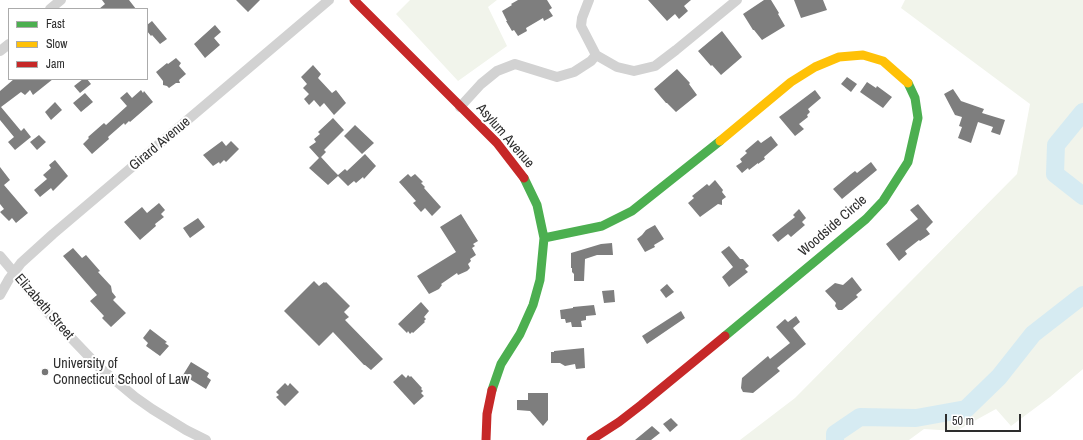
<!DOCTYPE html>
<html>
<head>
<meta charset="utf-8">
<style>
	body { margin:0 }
	#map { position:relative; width:1083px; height:440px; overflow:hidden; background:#fff; font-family:"Archivo Narrow",sans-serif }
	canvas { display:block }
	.legend { position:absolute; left:8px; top:8px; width:140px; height:72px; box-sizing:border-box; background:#fff; border:1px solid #ababab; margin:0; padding:5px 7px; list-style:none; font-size:12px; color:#2d2d2d }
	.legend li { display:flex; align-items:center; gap:8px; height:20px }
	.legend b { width:20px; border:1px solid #ababab }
	.scale { position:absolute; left:945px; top:414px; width:76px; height:18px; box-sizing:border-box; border:2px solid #2d2d2d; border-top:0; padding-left:5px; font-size:12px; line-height:14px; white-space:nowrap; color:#2d2d2d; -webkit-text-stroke:3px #fff; paint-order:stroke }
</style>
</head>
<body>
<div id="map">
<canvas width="1083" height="440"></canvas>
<ul class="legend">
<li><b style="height:5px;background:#4caf50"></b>Fast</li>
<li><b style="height:5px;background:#ffc107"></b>Slow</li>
<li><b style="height:5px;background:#c62828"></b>Jam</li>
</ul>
<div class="scale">50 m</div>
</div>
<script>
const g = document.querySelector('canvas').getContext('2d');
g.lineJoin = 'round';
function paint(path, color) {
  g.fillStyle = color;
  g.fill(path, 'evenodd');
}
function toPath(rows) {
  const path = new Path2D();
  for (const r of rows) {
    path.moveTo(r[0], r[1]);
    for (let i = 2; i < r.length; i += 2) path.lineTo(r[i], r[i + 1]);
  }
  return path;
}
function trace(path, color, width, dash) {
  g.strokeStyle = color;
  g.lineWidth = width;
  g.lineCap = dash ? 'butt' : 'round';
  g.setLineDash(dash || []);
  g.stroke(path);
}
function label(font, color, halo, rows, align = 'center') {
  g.font = font + ' "Archivo Narrow",sans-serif';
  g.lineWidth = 4;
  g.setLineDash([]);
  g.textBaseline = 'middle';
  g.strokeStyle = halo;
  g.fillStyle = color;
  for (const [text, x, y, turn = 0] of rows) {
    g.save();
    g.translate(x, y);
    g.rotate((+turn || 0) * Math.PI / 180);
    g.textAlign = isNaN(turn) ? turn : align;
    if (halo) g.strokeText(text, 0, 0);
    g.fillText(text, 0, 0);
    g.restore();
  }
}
const green = toPath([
	[410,0,497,0,488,7,507,46,458,81,396,14],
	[905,0,1083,0,1083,369,1050,397,1011,426,996,409,956,431,924,429,909,440,740,440,795,398,1017,174,1030,104,901,8]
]);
const river = toPath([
	[1083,112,1056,145,1055,174,1083,196],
	[835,440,835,434,860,417,916,418,966,409,999,377,1033,334,1083,295]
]);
const building = toPath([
	[102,0,129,0,136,9,99,9,105,4],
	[236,0,260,0,248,12],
	[518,0,547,0,552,8,549,10,553,16,544,21,543,18,526,28,527,31,518,36,514,30,512,31,506,21,507,21,502,11,512,5,511,4],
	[648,0,691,0,684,6,688,11,679,19,675,14,667,21],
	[764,0,771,0,779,13,778,14,785,26,762,40,754,30,753,30,743,14],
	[794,0,823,0,827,10,801,18],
	[152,21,167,39,160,44,152,35,151,36,147,31,147,25],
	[215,25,221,32,214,38,220,45,205,58,194,44],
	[722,31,742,57,721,75,712,65,711,66,698,51],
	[176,58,181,63,179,66,186,74,179,80,180,83,176,83,169,88,167,86,163,85,163,81,156,72,167,63,168,64],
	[313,65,321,74,318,78,332,93,336,90,346,103,334,115,324,103,320,107,314,100,309,105,304,99,309,94,303,88,307,84,301,77],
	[677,69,690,83,689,84,697,95,676,112,667,103,666,103,654,89],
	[847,77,857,84,851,92,841,84],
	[14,79,53,79,33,95,30,90,25,95,21,92,1,107,21,131,24,128,31,137,15,150,8,142,14,137,0,120,0,91],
	[83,79,87,79,91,84,80,93,74,86],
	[867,82,876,88,877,86,892,97,883,108,860,92],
	[953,89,961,101,984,109,982,113,1005,120,1000,135,991,132,993,127,978,122,971,143,958,138,962,127,959,126,962,117,955,115,944,94],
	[141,90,143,93,144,91,153,102,130,122,129,121,125,125,124,123,108,137,109,139,92,154,83,144,89,138,88,137,104,123,106,125,127,106,120,98,127,92,132,98],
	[815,90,821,98,808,109,810,112,807,115,808,117,799,124,804,129,795,136,779,117],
	[85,93,93,102,81,112,73,103],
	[55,102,62,110,51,120,45,112],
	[333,118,344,130,324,150,326,152,321,157,332,169,338,175,345,169,347,171,365,154,376,166,364,179,363,177,356,183,354,181,348,186,338,176,328,185,309,168,319,158,309,147,316,142,314,139,320,134,318,132],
	[355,125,374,143,362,154,344,136],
	[39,135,46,142,37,150,30,142],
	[771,136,778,145,764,157,765,159,758,164,758,163,749,170,748,168,742,173,736,166,742,162,740,159,747,153,745,151,758,140,761,143],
	[222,141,226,146,231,141,239,149,226,162,224,160,220,164,219,162,213,166,203,155],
	[55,160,68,176,53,191,51,188,40,197,34,190,47,179,43,175,51,168,49,165],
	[871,162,877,170,842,199,833,189,851,174,855,171,857,173],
	[0,167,10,180,4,185,28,213,16,223,12,218,9,221,0,212,4,209,0,204],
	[408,174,411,177,415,174,423,182,421,183,425,187,424,188,441,207,432,216,425,208,421,212,413,203,416,201,399,182],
	[715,180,723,190,722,192,726,197,722,200,722,205,718,204,700,217,688,203,694,198,692,196,707,184,709,186],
	[159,203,165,210,161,214,164,217,155,224,156,226,140,240,124,222,142,207,147,213],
	[918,204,933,222,926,229,930,234,920,241,919,240,905,251,907,254,899,261,886,244,918,219,910,210],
	[799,209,806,218,802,222,805,225,791,237,788,234,778,242,772,235,795,217,793,215],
	[461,214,478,241,473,244,475,246,472,248,476,255,470,259,471,261,468,264,470,268,467,271,458,275,457,273,441,284,442,285,439,289,429,294,417,276,456,252,440,227],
	[198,218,205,227,190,238,183,228],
	[655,225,664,239,654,245,655,247,645,252,637,239,642,235,646,230],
	[612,243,613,255,597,255,585,259,584,281,574,281,574,274,572,272,572,268,571,268,571,253,601,244],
	[729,246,740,259,743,259,749,266,745,269,748,272,729,287,722,277,733,267,721,252],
	[73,248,82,258,86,255,100,271,98,272,111,286,112,292,116,297,113,300,126,313,111,327,102,318,104,316,90,301,97,295,63,256],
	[852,277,862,290,856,295,858,297,842,310,838,310,835,306,836,303,825,291,835,283,843,285],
	[314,281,319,286,324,282,325,283,326,282,350,306,344,312,349,317,345,320,383,359,371,370,365,365,364,365,333,332,319,346,284,311],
	[667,284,674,292,666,298,660,290],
	[614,290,615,302,604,303,602,291],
	[421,302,429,311,424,317,426,319,424,321,425,322,413,333,412,332,410,334,408,331,407,333,398,324],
	[594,305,596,315,586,316,586,320,581,321,582,327,572,327,571,322,566,323,565,319,561,319,560,310,573,308,573,307],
	[681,311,685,318,647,344,642,336],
	[796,316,800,322,793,328,806,344,777,368,780,371,753,393,743,392,741,388,742,378,768,356,770,359,790,343,776,327,785,319,788,322],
	[150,329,167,342,165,343,169,346,160,356,146,346,148,343,143,338],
	[584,348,585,368,576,369,575,364,565,366,560,363,551,363,551,352,554,352,554,351],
	[191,362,209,373,207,377,211,380,206,389,183,375],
	[402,374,406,378,408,375,410,377,411,376,422,388,421,389,423,391,421,393,424,396,414,405,393,382],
	[285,383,288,386,290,383,299,392,285,406,276,397,279,395,276,392],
	[528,393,548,393,548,420,543,426,530,411,517,410,517,400,528,400],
	[671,418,678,425,670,432,663,424],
	[652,426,660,433,651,440,635,440]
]);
const street = toPath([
	[589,0,582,18,581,26,596,55,617,67,634,71,655,66,676,50,737,0],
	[50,9,61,0],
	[0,51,9,44],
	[460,107,481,84,497,71,515,64,557,77,574,72,591,61,596,55],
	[0,256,55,321,99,367,135,397,152,409,186,430,206,440],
	[0,295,9,279,21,263,53,234,329,0]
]);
const fast = toPath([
	[544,238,602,226,632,211,720,141],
	[725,336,866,219,883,201,908,162,918,118,915,98,908,83],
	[492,390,501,364,520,334,533,305,540,280,544,238,537,205,524,178]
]);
const slow = toPath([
	[720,141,791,82,815,67,839,57,863,55,883,61,908,83]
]);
const jam = toPath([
	[354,0,497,143,524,178],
	[486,440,487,414,492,390],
	[591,440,619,422,641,405,725,336]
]);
const markers = [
	[45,372,4,"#767676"]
];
const streetNames = [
	["Asylum Avenue",505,136,49],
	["Girard Avenue",160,144,-40],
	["Woodside Circle",833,226,-41],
	["Elizabeth Street",44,307,49]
];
const poiNames = [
	["University of",53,364],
	["Connecticut School of Law",53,380]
];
paint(green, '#f1f4eb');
trace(river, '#d6ebf2', 18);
paint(building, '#7e7e7e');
trace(street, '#d2d2d2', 10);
trace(fast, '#4caf50', 9);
trace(slow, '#ffc107', 9);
trace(jam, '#c62828', 9);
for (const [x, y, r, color] of markers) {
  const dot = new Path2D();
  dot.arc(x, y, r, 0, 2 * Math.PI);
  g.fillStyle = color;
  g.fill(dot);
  trace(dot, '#fff', 1.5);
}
label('14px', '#2d2d2d', '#fff', streetNames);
label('14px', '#2d2d2d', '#fff', poiNames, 'left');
</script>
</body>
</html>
